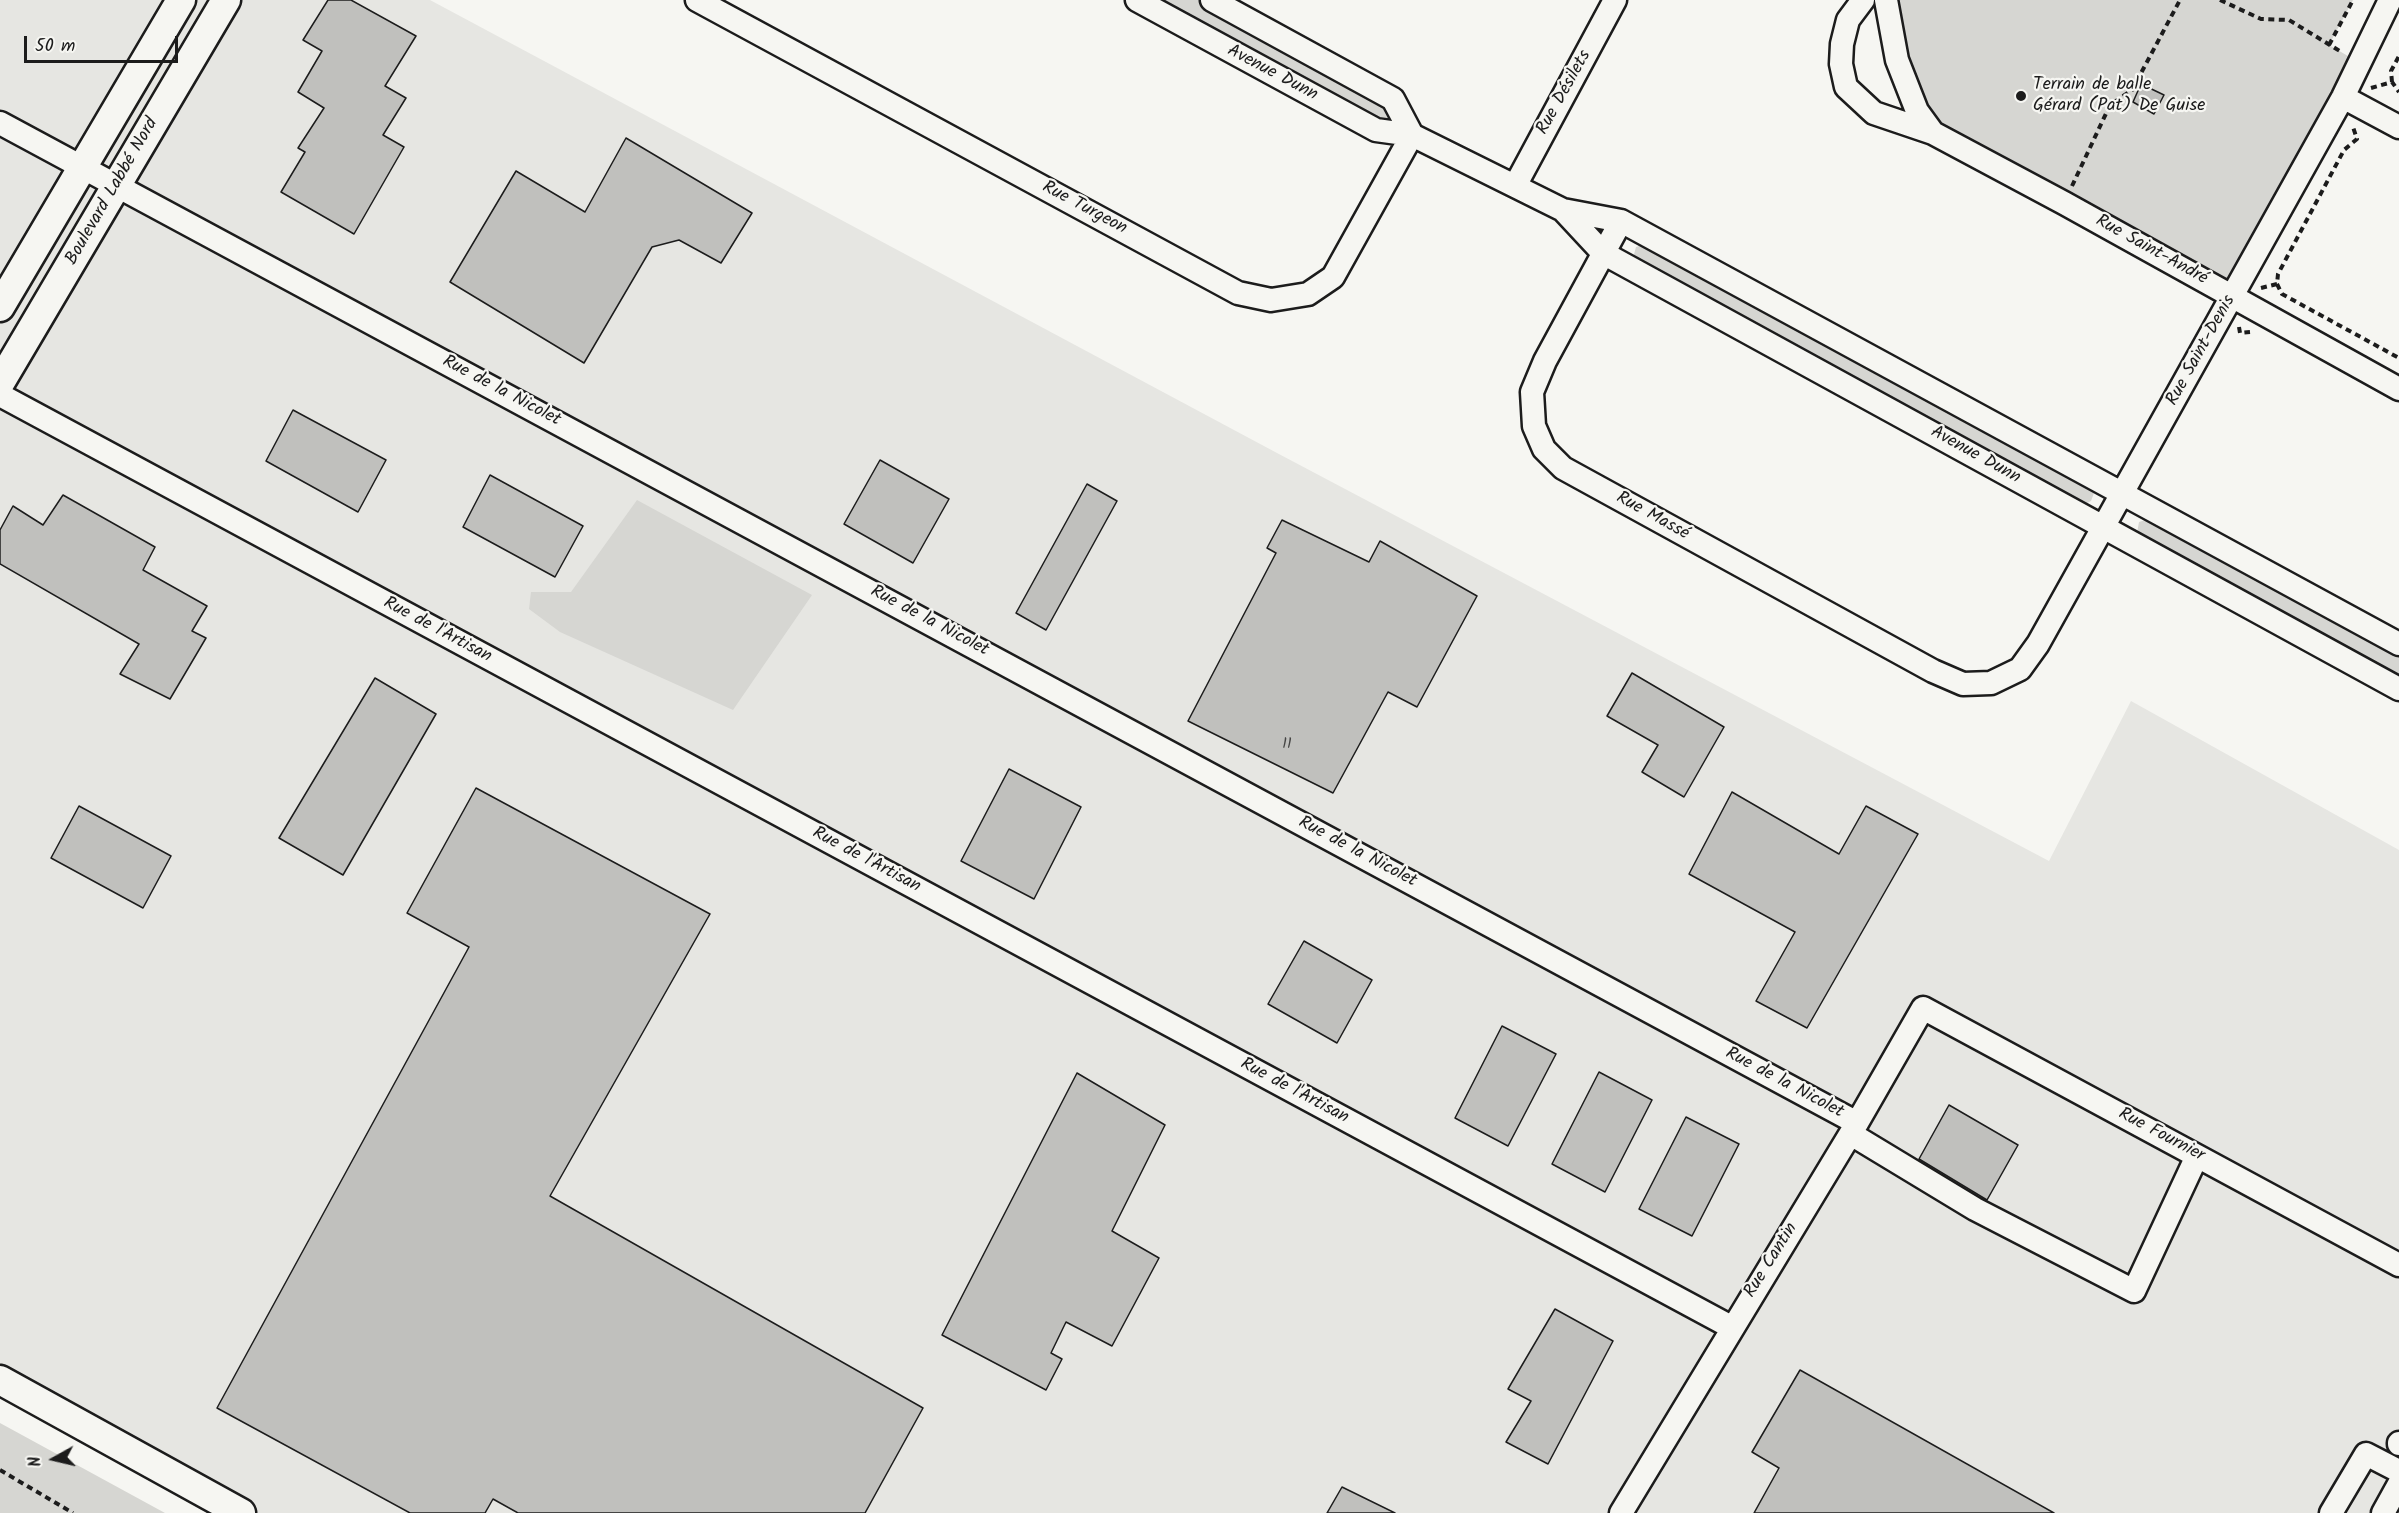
<!DOCTYPE html>
<html>
<head>
<meta charset="utf-8">
<style>
	body { margin:0 }
	#map { position:relative; width:2399px; height:1513px; overflow:hidden; background:#f6f6f2; font-family:Kalam,sans-serif }
	canvas { display:block }
	.north { position:absolute; left:24px; top:1429px; width:60px; height:60px; -webkit-text-stroke:4px #f6f6f2; paint-order:stroke; rotate:262deg; font-size:16px; font-weight:700; line-height:24px; text-align:center; color:#1c1c1c }
	.north::after { content:''; display:block; margin:auto; width:21px; height:27px; background:#1c1c1c; clip-path:polygon(50% 0,100% 100%,50% 72%,0 100%) }
	.scale { position:absolute; left:24px; top:36px; width:154px; height:27px; box-sizing:border-box; border:3px solid #1c1c1c; border-top:0; padding-left:8px; font-size:18px; line-height:21px; white-space:nowrap; color:#1c1c1c; -webkit-text-stroke:4px #f6f6f2; paint-order:stroke }
</style>
</head>
<body>
<div id="map">
<canvas width="2399" height="1513"></canvas>
<div class="north">N</div>
<div class="scale">50 m</div>
</div>
<script>
const g = document.querySelector('canvas').getContext('2d');
g.lineJoin = 'round';
function paint(path, color) {
  g.fillStyle = color;
  g.fill(path, 'evenodd');
}
function toPath(rows) {
  const path = new Path2D();
  for (const r of rows) {
    path.moveTo(r[0], r[1]);
    for (let i = 2; i < r.length; i += 2) path.lineTo(r[i], r[i + 1]);
  }
  return path;
}
function trace(path, color, width, dash) {
  g.strokeStyle = color;
  g.lineWidth = width;
  g.lineCap = dash ? 'butt' : 'round';
  g.setLineDash(dash || []);
  g.stroke(path);
}
function label(font, color, halo, rows, align = 'center') {
  g.font = font + ' Kalam,sans-serif';
  g.lineWidth = 4.5;
  g.setLineDash([]);
  g.textBaseline = 'middle';
  g.strokeStyle = halo;
  g.fillStyle = color;
  for (const [text, x, y, turn = 0] of rows) {
    g.save();
    g.translate(x, y);
    g.rotate((+turn || 0) * Math.PI / 180);
    g.textAlign = isNaN(turn) ? turn : align;
    if (halo) g.strokeText(text, 0, 0);
    g.fillText(text, 0, 0);
    g.restore();
  }
}
const built = toPath([
	[0,0,430,0,1277,453,2049,861,2131,701,2399,850,2399,1513,241,1513,0,1380]
]);
const green = toPath([
	[1155,0,1199,0,1392,105,1391,119,1382,124],
	[1886,0,2353,0,2329,45,2360,63,2232,297,1933,133],
	[1645,244,2093,486,2094,493,2091,501,2083,505,1633,258,1636,247],
	[637,500,812,595,733,710,560,632,529,609,531,592,571,592],
	[2149,519,2399,655,2399,679,2137,533,2139,522],
	[0,1423,165,1513,0,1513]
]);
const building = toPath([
	[328,0,351,0,416,36,385,86,406,98,383,135,404,147,354,234,281,192,305,152,298,148,324,108,298,92,322,51,303,40,328,0],
	[2141,84,2164,95,2154,114,2133,102,2141,84],
	[626,138,752,213,721,263,679,240,652,247,584,363,450,282,516,171,585,212,626,138],
	[293,410,386,460,358,512,266,461,293,410],
	[880,460,949,499,913,563,844,524,880,460],
	[490,475,583,526,555,577,463,527,490,475],
	[1087,484,1117,501,1046,630,1016,613,1087,484],
	[63,495,155,547,143,570,207,606,192,631,206,638,170,699,120,674,139,644,0,564,0,530,13,506,43,525,63,495],
	[1282,520,1369,562,1380,541,1477,596,1417,707,1388,692,1333,793,1188,721,1276,553,1267,548,1282,520],
	[1632,673,1724,727,1684,797,1642,772,1658,745,1607,716,1632,673],
	[375,678,436,714,343,875,279,838,375,678],
	[1009,769,1081,807,1034,899,961,861,1009,769],
	[476,788,710,914,550,1196,923,1408,865,1513,518,1513,493,1499,485,1513,410,1513,217,1408,469,947,407,913,476,788],
	[1732,792,1839,854,1866,806,1918,834,1807,1028,1756,1001,1795,932,1689,874,1732,792],
	[79,806,171,856,143,908,51,858,79,806],
	[1304,941,1372,980,1337,1043,1268,1004,1304,941],
	[1502,1026,1556,1054,1508,1146,1455,1118,1502,1026],
	[1599,1072,1652,1100,1605,1192,1552,1164,1599,1072],
	[1077,1073,1165,1125,1112,1231,1159,1258,1112,1346,1066,1322,1051,1353,1062,1359,1046,1390,942,1335,1077,1073],
	[1949,1105,2018,1145,1987,1200,1919,1159,1949,1105],
	[1686,1117,1739,1144,1692,1236,1639,1209,1686,1117],
	[1555,1309,1613,1341,1548,1464,1506,1442,1531,1401,1508,1389,1555,1309],
	[1800,1370,2054,1513,1754,1513,1779,1468,1752,1452,1800,1370],
	[1342,1487,1395,1513,1327,1513,1342,1487]
]);
const path = toPath([
	[2220,0,2261,19,2289,20,2343,53],
	[2329,45,2353,0],
	[2392,82,2391,71,2399,56],
	[2371,88,2392,82,2399,92],
	[2072,186,2110,105,2132,90,2180,0],
	[2277,284,2282,294,2399,358],
	[2261,288,2277,284,2278,274,2344,150,2357,139,2353,127],
	[2239,327,2240,333,2250,332],
	[0,1470,73,1513]
]);
const minor = toPath([
	[697,0,1238,293,1271,300,1308,294,1333,277,1412,135],
	[1137,0,1376,130,1412,135,1563,210,1621,221,2399,644],
	[1212,0,1393,99,1412,135],
	[1863,0,1848,20,1842,44,1841,64,1846,87,1874,113,1933,133],
	[1886,0,1897,60,1917,111,1933,133,2064,203,2399,389],
	[2343,97,2399,127],
	[0,123,1857,1123],
	[1515,186,1615,0],
	[1563,210,1603,253,2399,689],
	[1621,221,1545,361,1532,392,1534,426,1544,449,1563,468,1933,671,1963,684,1991,683,2020,669,2038,644,2343,97,2390,0],
	[0,395,1731,1327],
	[1851,1134,1975,1209,2134,1291,2197,1156],
	[2399,1443,2399,1444],
	[1621,1513,1857,1123,1923,1008,2399,1265],
	[2331,1513,2366,1454,2399,1471],
	[2383,1513,2399,1484]
]);
const major = toPath([
	[0,307,181,0],
	[0,383,226,0],
	[0,1380,241,1513]
]);
const markers = [
	[2021,96,6,"#1c1c1c"]
];
const numberNames = [
	["11",1287,745]
];
const streetNames = [
	["Avenue Dunn",1272,74,28],
	["Rue Désilets",1565,93,-61],
	["Boulevard Labbé Nord",113,192,-60],
	["Rue Turgeon",1084,209,28],
	["Rue Saint-André",2151,251,29],
	["Rue Saint-Denis",2202,351,-61],
	["Rue de la Nicolet",501,392,28],
	["Avenue Dunn",1975,456,29],
	["Rue Massé",1652,517,29],
	["Rue de la Nicolet",929,622,28],
	["Rue de l'Artisan",437,631,28],
	["Rue de la Nicolet",1357,853,28],
	["Rue de l'Artisan",866,861,28],
	["Rue de la Nicolet",1784,1084,28],
	["Rue de l'Artisan",1294,1092,28],
	["Rue Fournier",2161,1136,28],
	["Rue Cantin",1772,1261,-58]
];
const poiNames = [
	["Terrain de balle",2033,86],
	["Gérard (Pat) De Guise",2033,107]
];
paint(built, '#e6e6e2');
paint(green, '#d6d6d2');
paint(building, '#c0c0bd');
trace(building, '#1c1c1c', 1.5);
trace(minor, '#1c1c1c', 27);
trace(major, '#1c1c1c', 33);
trace(path, '#1c1c1c', 4, [6, 4.5]);
trace(minor, '#f6f6f2', 22);
trace(major, '#f6f6f2', 28);
for (const [x, y, r, color] of markers) {
  const dot = new Path2D();
  dot.arc(x, y, r, 0, 2 * Math.PI);
  g.fillStyle = color;
  g.fill(dot);
  trace(dot, '#f6f6f2', 2);
}
label('15px', '#454544', null, numberNames);
label('18px', '#1c1c1c', '#f6f6f2', streetNames);
label('18px', '#1c1c1c', '#f6f6f2', poiNames, 'left');
</script>
</body>
</html>
